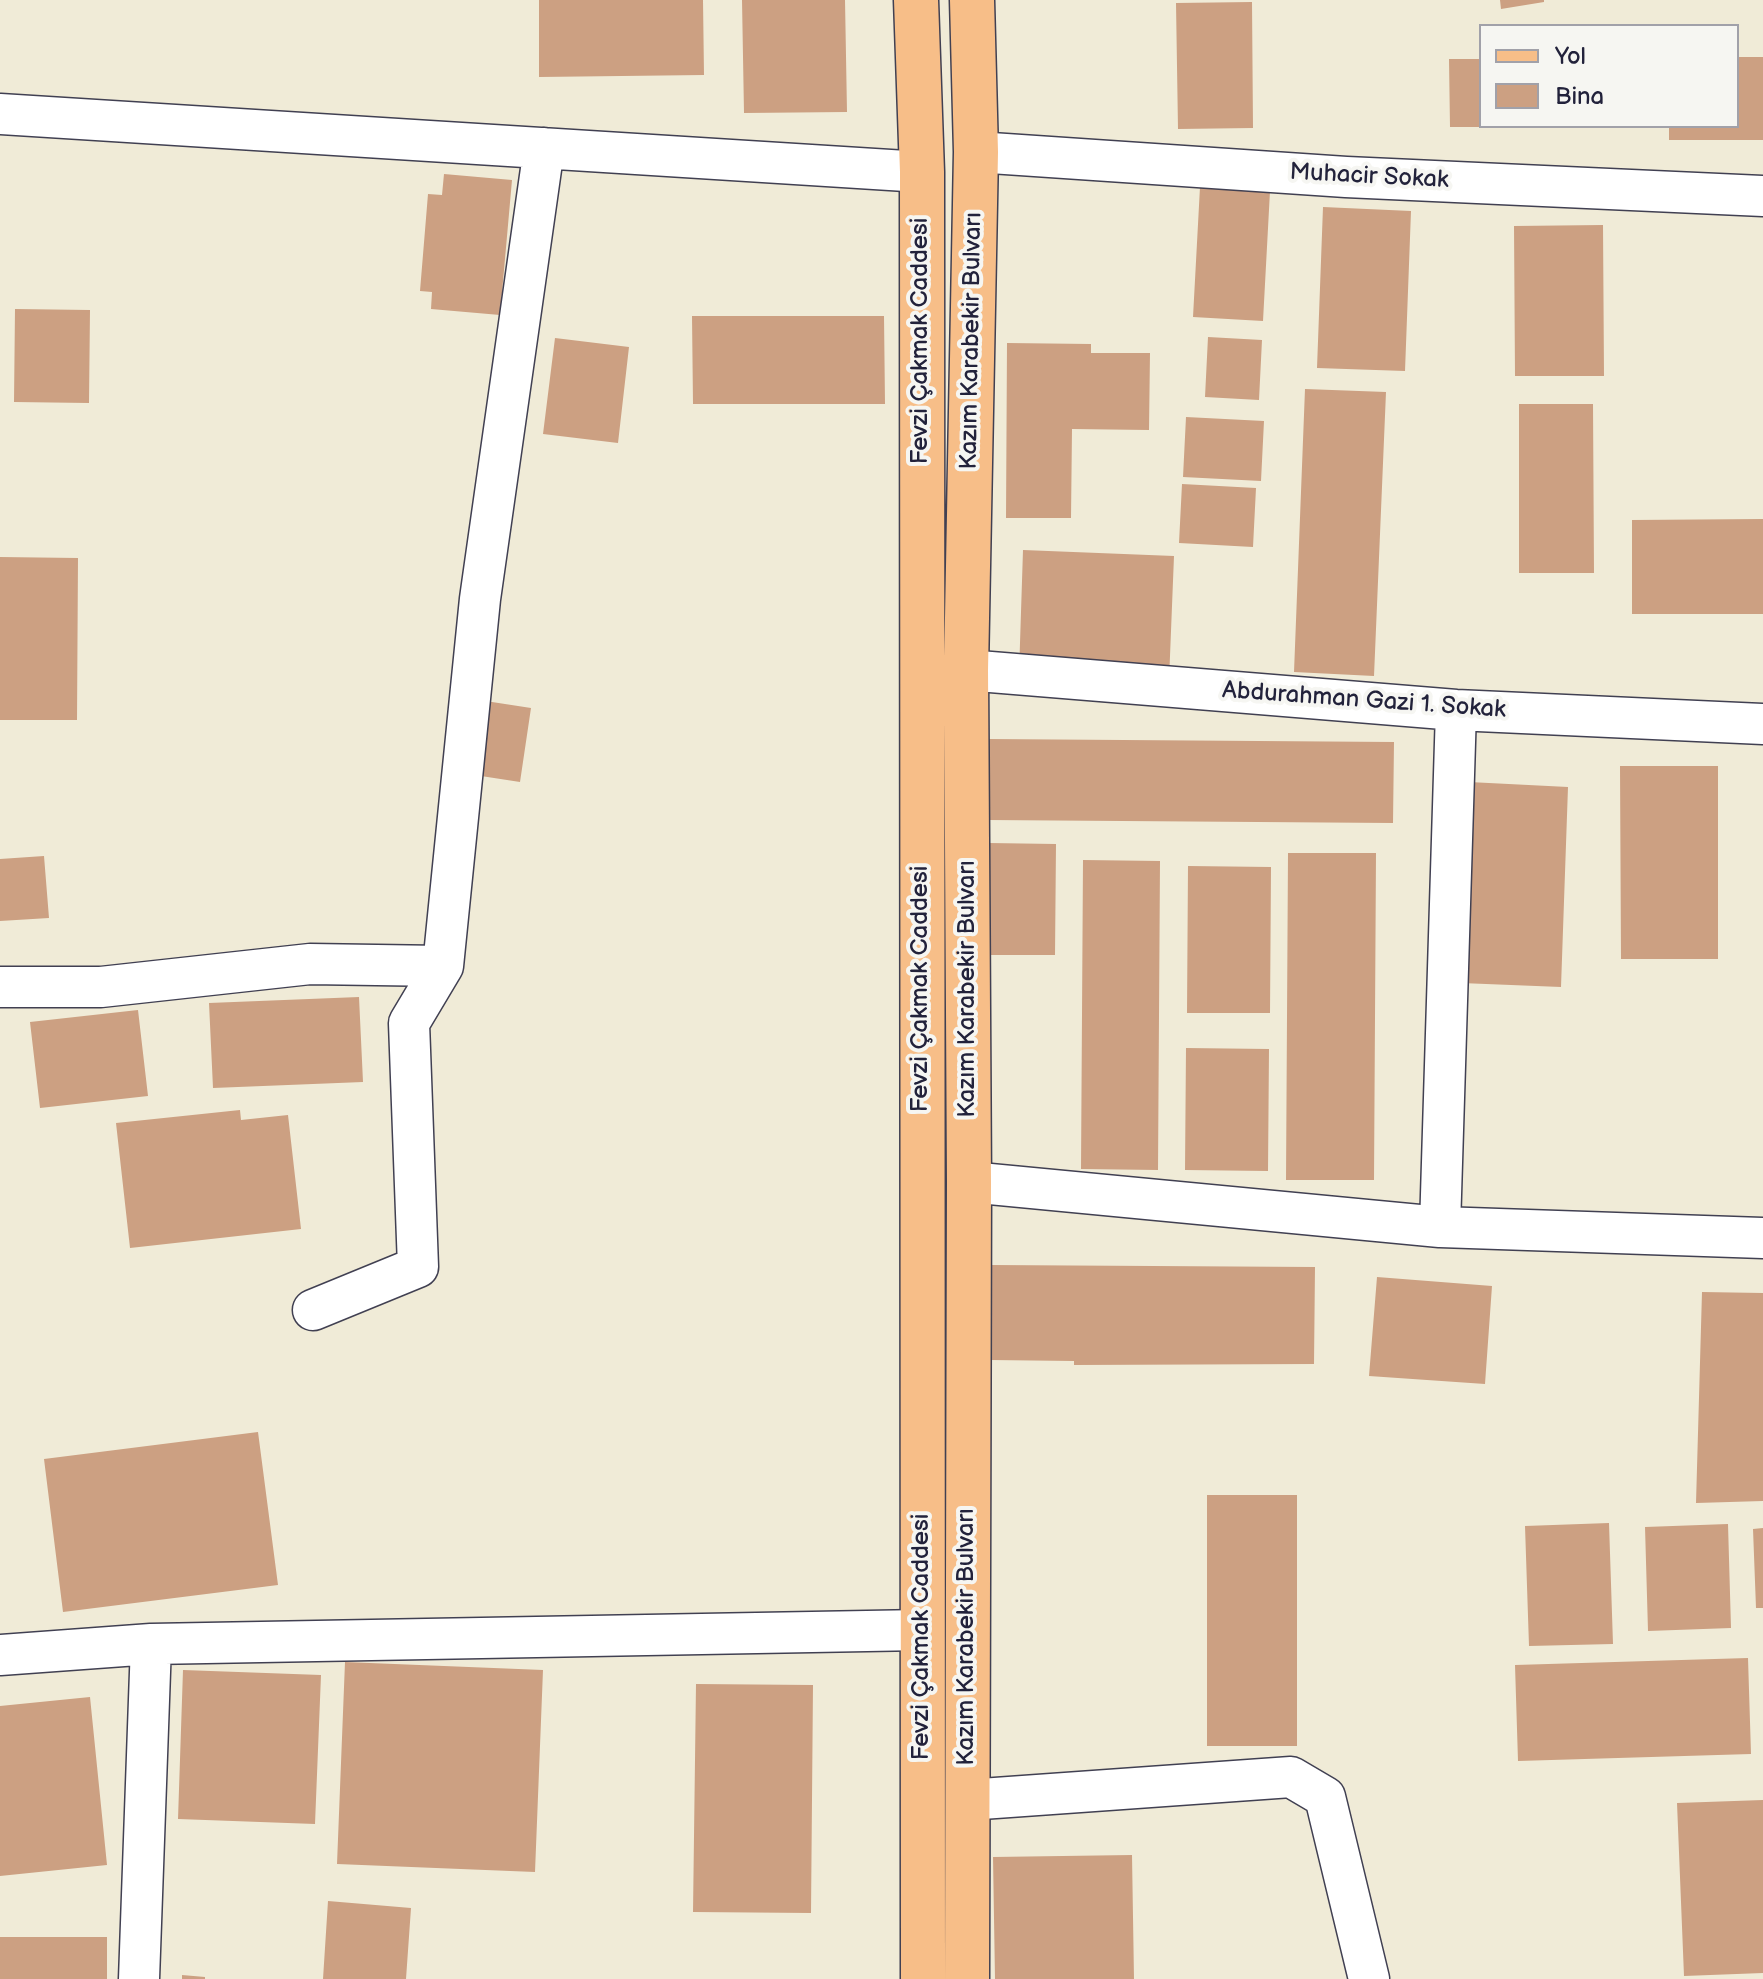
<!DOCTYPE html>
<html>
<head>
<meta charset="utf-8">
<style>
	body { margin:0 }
	#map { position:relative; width:1763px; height:1979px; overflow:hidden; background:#f0ebd7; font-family:"Balsamiq Sans",sans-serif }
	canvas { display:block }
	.legend { position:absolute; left:1479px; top:24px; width:260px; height:104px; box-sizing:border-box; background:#f6f6f2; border:2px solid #a1a1a9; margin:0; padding:10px 14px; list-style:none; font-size:24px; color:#22223b }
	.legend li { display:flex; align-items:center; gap:16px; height:40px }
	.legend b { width:40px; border:2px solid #a1a1a9 }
</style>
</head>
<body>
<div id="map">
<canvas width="1763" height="1979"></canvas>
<ul class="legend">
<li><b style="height:10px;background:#f7be88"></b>Yol</li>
<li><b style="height:22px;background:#cca082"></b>Bina</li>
</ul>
</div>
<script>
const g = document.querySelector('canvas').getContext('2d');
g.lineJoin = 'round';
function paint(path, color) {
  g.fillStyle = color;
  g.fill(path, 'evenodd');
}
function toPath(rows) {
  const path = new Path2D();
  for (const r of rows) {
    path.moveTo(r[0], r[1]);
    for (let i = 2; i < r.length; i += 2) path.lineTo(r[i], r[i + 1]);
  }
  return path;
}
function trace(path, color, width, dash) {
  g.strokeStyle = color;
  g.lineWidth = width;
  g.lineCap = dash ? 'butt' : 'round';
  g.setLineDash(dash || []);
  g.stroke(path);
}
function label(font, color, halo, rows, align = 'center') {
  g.font = font + ' "Balsamiq Sans",sans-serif';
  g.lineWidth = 8;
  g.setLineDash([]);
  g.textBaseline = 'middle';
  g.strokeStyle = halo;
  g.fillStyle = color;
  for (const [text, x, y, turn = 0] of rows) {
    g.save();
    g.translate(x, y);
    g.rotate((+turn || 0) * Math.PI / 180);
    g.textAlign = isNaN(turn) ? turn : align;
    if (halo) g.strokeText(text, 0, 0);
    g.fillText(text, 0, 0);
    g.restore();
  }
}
const building = toPath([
	[539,0,703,0,704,75,539,77],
	[742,0,845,0,847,112,744,113],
	[1500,0,1544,0,1544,2,1501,9],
	[1252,2,1253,128,1178,129,1176,3],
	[1737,57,1763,57,1763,140,1669,140,1669,126,1737,126],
	[1449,59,1481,59,1481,127,1450,127],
	[444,174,512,180,500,315,431,309,432,292,420,291,428,194,442,195],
	[1200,187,1270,191,1263,321,1193,317],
	[1323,207,1411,211,1405,371,1317,368],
	[1603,225,1604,376,1515,376,1514,226],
	[15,309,90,310,89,403,14,402],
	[692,316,884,316,885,404,693,404],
	[1208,337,1262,340,1259,400,1205,397],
	[555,338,629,347,618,443,543,434],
	[1007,343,1091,344,1091,353,1150,353,1149,430,1072,429,1071,518,1006,518],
	[1305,389,1386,392,1374,676,1294,672],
	[1519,404,1593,404,1594,573,1519,573],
	[1186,417,1264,421,1261,481,1183,477],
	[1182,484,1256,488,1253,547,1179,543],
	[1763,519,1763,614,1632,614,1632,520],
	[1023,550,1174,556,1169,681,1019,674],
	[0,557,78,558,77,720,0,720],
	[479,700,531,708,520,782,468,774],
	[988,739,1394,742,1393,823,987,820],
	[1620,766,1718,766,1718,959,1621,959],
	[1469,782,1568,787,1561,987,1461,983],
	[989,843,1056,844,1055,955,988,955],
	[1288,853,1376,853,1374,1180,1286,1180],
	[44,856,49,918,0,921,0,859],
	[1083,860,1160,861,1158,1170,1081,1169],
	[1188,866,1271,867,1270,1013,1187,1013],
	[359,997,363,1082,213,1088,209,1003],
	[138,1010,148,1096,40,1108,30,1022],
	[1186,1048,1269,1049,1268,1171,1185,1170],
	[240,1110,241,1120,288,1115,301,1229,130,1248,116,1123],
	[991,1265,1315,1267,1314,1364,1074,1365,1074,1361,990,1360],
	[1377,1277,1492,1286,1485,1384,1369,1376],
	[1702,1292,1763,1293,1763,1501,1696,1503],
	[258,1432,278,1585,63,1612,44,1459],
	[1207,1495,1297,1495,1297,1746,1207,1746],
	[1609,1523,1613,1644,1529,1646,1525,1526],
	[1728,1524,1731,1628,1648,1631,1645,1527],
	[1763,1528,1763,1608,1756,1608,1753,1529],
	[1748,1658,1751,1754,1518,1761,1515,1665],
	[345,1662,543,1670,535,1872,337,1864],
	[183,1670,321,1675,315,1824,178,1819],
	[696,1684,813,1685,811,1913,693,1912],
	[90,1697,107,1865,0,1876,0,1706],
	[1763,1800,1763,1973,1684,1976,1677,1803],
	[1132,1855,1134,1979,995,1979,993,1857],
	[328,1901,411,1908,406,1979,323,1979],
	[0,1937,107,1937,107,1979,0,1979],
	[182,1975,205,1977,205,1979,182,1979]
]);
const minor = toPath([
	[0,114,922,172],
	[976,152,1346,177,1763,196],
	[966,670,1456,710,1763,724],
	[0,987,101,987,310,964,443,966],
	[969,1182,1440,1227,1763,1238],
	[1440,1227,1456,710],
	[313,1310,418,1267,409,1023,443,966,480,599,544,148],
	[0,1655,151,1644,922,1630],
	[967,1800,1291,1777,1325,1797,1369,1979],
	[139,1979,151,1644]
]);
const major = toPath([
	[916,0,922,172,923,1979],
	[967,1979,969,1182,966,670,976,152,972,0]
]);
const streetNames = [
	["Muhacir Sokak",1369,177,3],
	["Fevzi Çakmak Caddesi",921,341,-90],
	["Kazım Karabekir Bulvarı",972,341,-89],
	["Abdurahman Gazi 1. Sokak",1364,701,4],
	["Fevzi Çakmak Caddesi",921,989,-90],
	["Kazım Karabekir Bulvarı",968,989,-90],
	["Fevzi Çakmak Caddesi",922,1637,-90],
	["Kazım Karabekir Bulvarı",967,1637,-90]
];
paint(building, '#cca082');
trace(minor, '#414052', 43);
trace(major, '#414052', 47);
trace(minor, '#fff', 40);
trace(major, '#f7be88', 44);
label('24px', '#22223b', '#f6f6f2', streetNames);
</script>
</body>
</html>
